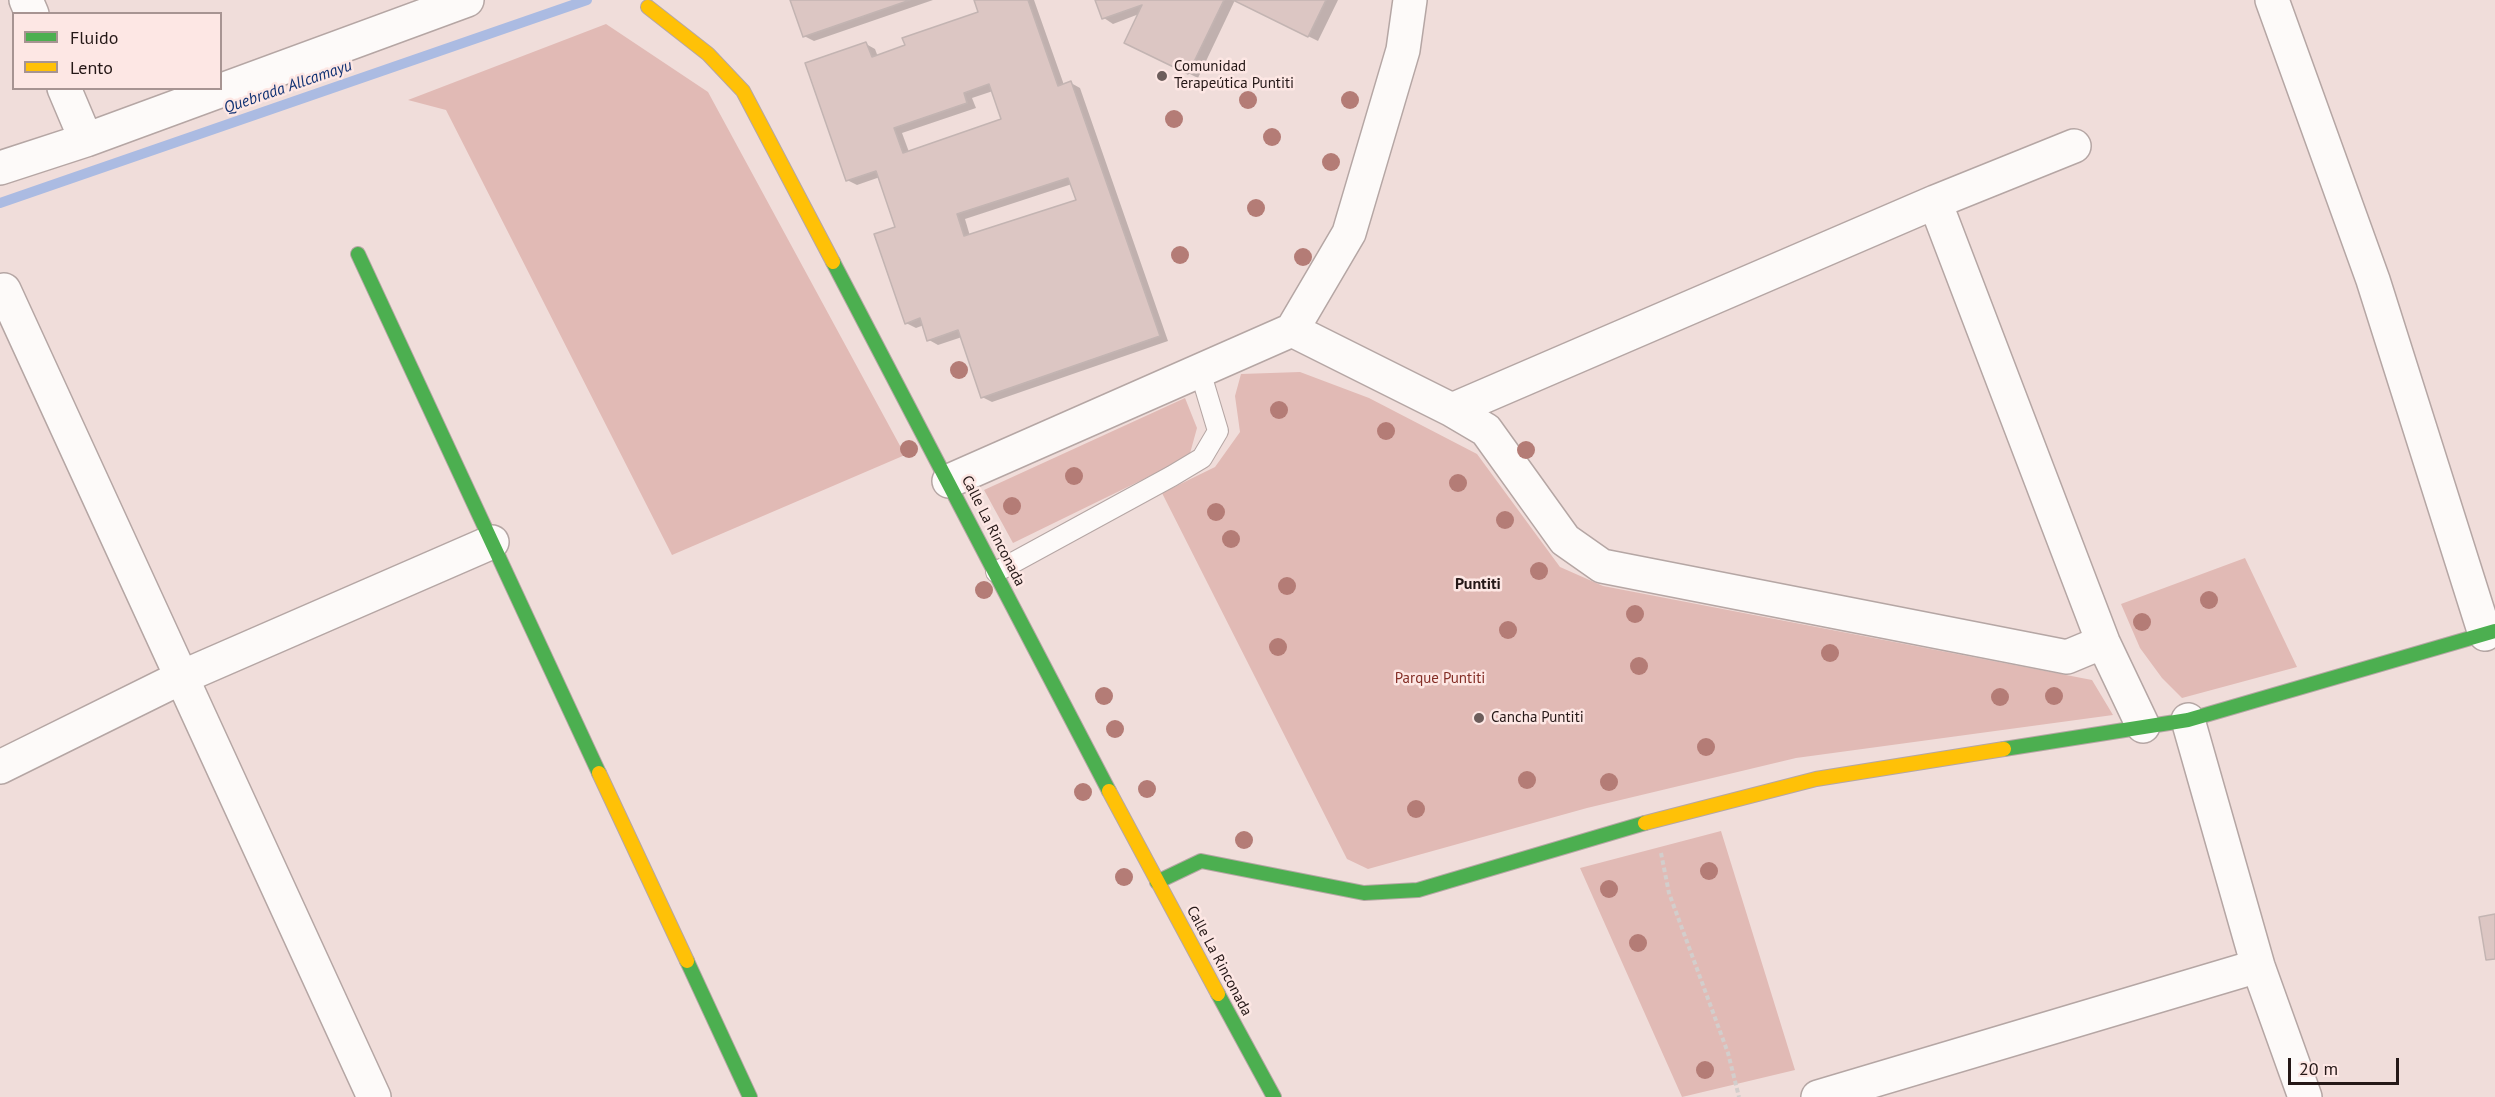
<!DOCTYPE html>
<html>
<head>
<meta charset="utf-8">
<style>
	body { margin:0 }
	#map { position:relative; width:2495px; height:1097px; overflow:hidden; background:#f0ddda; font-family:"PT Sans",sans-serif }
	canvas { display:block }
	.legend { position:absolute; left:12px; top:12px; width:210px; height:78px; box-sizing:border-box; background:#fde7e4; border:2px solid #a79492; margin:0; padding:8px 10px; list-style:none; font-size:18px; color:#251817 }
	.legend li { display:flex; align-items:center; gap:12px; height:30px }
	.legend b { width:30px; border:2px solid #a79492 }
	.scale { position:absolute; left:2288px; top:1058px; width:111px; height:27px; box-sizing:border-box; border:3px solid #251817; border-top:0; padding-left:8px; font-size:18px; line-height:21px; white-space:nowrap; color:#251817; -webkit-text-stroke:4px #fde7e4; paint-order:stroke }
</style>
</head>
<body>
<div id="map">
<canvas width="2495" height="1097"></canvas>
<ul class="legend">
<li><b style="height:8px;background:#4caf50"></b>Fluido</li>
<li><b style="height:8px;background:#ffc107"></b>Lento</li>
</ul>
<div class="scale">20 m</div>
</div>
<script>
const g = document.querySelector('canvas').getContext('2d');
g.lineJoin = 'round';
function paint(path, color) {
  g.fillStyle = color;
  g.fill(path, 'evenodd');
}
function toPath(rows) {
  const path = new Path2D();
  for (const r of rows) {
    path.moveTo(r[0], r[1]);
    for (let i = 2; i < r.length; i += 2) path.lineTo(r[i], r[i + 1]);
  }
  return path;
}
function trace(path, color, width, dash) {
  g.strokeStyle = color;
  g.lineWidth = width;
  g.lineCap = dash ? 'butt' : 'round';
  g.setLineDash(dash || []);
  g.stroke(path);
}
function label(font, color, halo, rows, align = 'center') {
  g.font = font + ' "PT Sans",sans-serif';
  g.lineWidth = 5;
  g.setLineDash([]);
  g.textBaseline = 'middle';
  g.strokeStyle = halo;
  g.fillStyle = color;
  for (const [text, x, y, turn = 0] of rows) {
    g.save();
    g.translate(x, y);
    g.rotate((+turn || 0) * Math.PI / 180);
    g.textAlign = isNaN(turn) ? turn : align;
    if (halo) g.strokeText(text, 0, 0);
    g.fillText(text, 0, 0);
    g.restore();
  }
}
const green = toPath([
	[606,24,708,92,905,455,672,555,446,110,408,100],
	[1300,372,1369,398,1477,454,1560,567,1603,586,2092,680,2113,715,1796,758,1587,808,1368,869,1347,859,1162,493,1215,467,1240,432,1235,396,1241,374],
	[1185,398,1197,428,1189,457,1013,543,984,490],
	[2245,558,2297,667,2182,698,2162,678,2140,648,2121,604],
	[1721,831,1795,1070,1682,1097,1580,868]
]);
const shadow = toPath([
	[792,0,933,0,814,41,804,36],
	[975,0,1034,0,1064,85,1071,83,1080,88,1168,341,992,402,982,397,962,337,938,345,929,340,924,325,916,328,906,323,897,228,880,177,857,185,847,180,866,44,875,49,878,57,907,46,980,13],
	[993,91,1003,120,909,152,902,133,976,108,972,98],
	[1072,184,1078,201,970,236,965,219],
	[1097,0,1338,0,1318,41,1235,0,1198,78,1135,47,1139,14,1113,24,1104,18]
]);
const stream = toPath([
	[0,203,587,0]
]);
const building = toPath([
	[790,0,910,0,803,37,790,0],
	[974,0,1028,0,1058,86,1071,81,1160,336,981,398,958,330,927,341,920,318,905,324,874,234,895,227,876,171,846,181,805,63,866,42,872,57,905,45,902,38,978,12,974,0],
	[989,84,1001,119,903,153,894,128,967,103,964,93,989,84],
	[1068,178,1076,200,964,236,957,214,1068,178],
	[1095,0,1224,0,1188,74,1124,43,1142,5,1102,19,1095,0],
	[1233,0,1326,0,1308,37,1233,0],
	[2495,914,2495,959,2486,960,2479,917,2495,914]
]);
const path = toPath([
	[1661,853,1669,893,1728,1053,1739,1097]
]);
const lane = toPath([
	[996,572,1172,476,1202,458,1218,431,1200,371]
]);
const street = toPath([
	[26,0,32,14],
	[2272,0,2373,280,2485,634],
	[64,88,86,140],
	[0,168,86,140,467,0],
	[1935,202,2103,642,2143,726],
	[4,290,374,1097],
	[1292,330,1452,410,1486,430,1565,540,1602,566,2067,657,2103,642],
	[1452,410,1935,202,2074,146],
	[949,481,1292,330,1349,233,1403,50,1410,0],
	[2188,720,2258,966,2305,1097],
	[0,767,182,677,492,542],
	[1818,1097,2258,966]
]);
const fast = toPath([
	[358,254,599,773],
	[833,262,1109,791],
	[2004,749,2188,720,2495,631],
	[1157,882,1201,861,1364,893,1418,890,1645,823],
	[687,961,750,1097],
	[1218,994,1274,1097]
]);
const slow = toPath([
	[648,7,708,54,743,91,833,262],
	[599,773,687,961],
	[1109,791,1218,994],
	[1645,823,1816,779,2004,749]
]);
const trees = [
	[1248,100],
	[1350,100],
	[1174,119],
	[1272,137],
	[1331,162],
	[1256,208],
	[1180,255],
	[1303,257],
	[959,370],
	[1279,410],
	[1386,431],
	[909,449],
	[1526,450],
	[1074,476],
	[1458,483],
	[1012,506],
	[1216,512],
	[1505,520],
	[1231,539],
	[1539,571],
	[1287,586],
	[984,590],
	[2209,600],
	[1635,614],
	[2142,622],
	[1508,630],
	[1278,647],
	[1830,653],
	[1639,666],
	[1104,696],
	[2054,696],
	[2000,697],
	[1115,729],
	[1706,747],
	[1527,780],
	[1609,782],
	[1147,789],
	[1083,792],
	[1416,809],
	[1244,840],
	[1709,871],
	[1124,877],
	[1609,889],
	[1638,943],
	[1705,1070]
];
const markers = [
	[1162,76,6,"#6c5d5b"],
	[1479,718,6,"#6c5d5b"]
];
const poiNames = [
	["Comunidad",1174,67],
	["Terapeútica Puntiti",1174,84],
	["Cancha Puntiti",1491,718]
];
const streetNames = [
	["Calle La Rinconada",993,531,63],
	["Calle La Rinconada",1219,961,62]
];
const parkNames = [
	["Parque Puntiti",1440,679]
];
const waterNames = [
	["Quebrada Allcamayu",288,87,-19]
];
const neighbourhoodNames = [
	["Puntiti",1478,584]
];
paint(green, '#e1bab5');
paint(shadow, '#0003');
trace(stream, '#abbbe2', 10);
paint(building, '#dcc6c3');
trace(building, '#c3b4b2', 1.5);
trace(lane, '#b5a6a4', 22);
trace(street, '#b5a6a4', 36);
trace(fast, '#b5a6a4', 16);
trace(slow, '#b5a6a4', 16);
trace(path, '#d3cecc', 4, [4.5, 3]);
trace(lane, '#fdfaf9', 20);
trace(street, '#fdfaf9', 33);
trace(fast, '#4caf50', 14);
trace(slow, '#ffc107', 14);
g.fillStyle = '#b47c76';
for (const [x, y] of trees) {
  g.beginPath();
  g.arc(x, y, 9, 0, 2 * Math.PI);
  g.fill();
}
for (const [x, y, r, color] of markers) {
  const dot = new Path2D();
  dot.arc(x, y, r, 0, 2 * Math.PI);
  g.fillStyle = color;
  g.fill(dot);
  trace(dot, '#fde7e4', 2);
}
label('15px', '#251817', '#fde7e4', poiNames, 'left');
label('15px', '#251817', '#fde7e4', streetNames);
label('15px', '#832d25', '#fde7e4', parkNames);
label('italic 16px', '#113274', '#fde7e4', waterNames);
label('bold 16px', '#251817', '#fde7e4', neighbourhoodNames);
</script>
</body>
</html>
